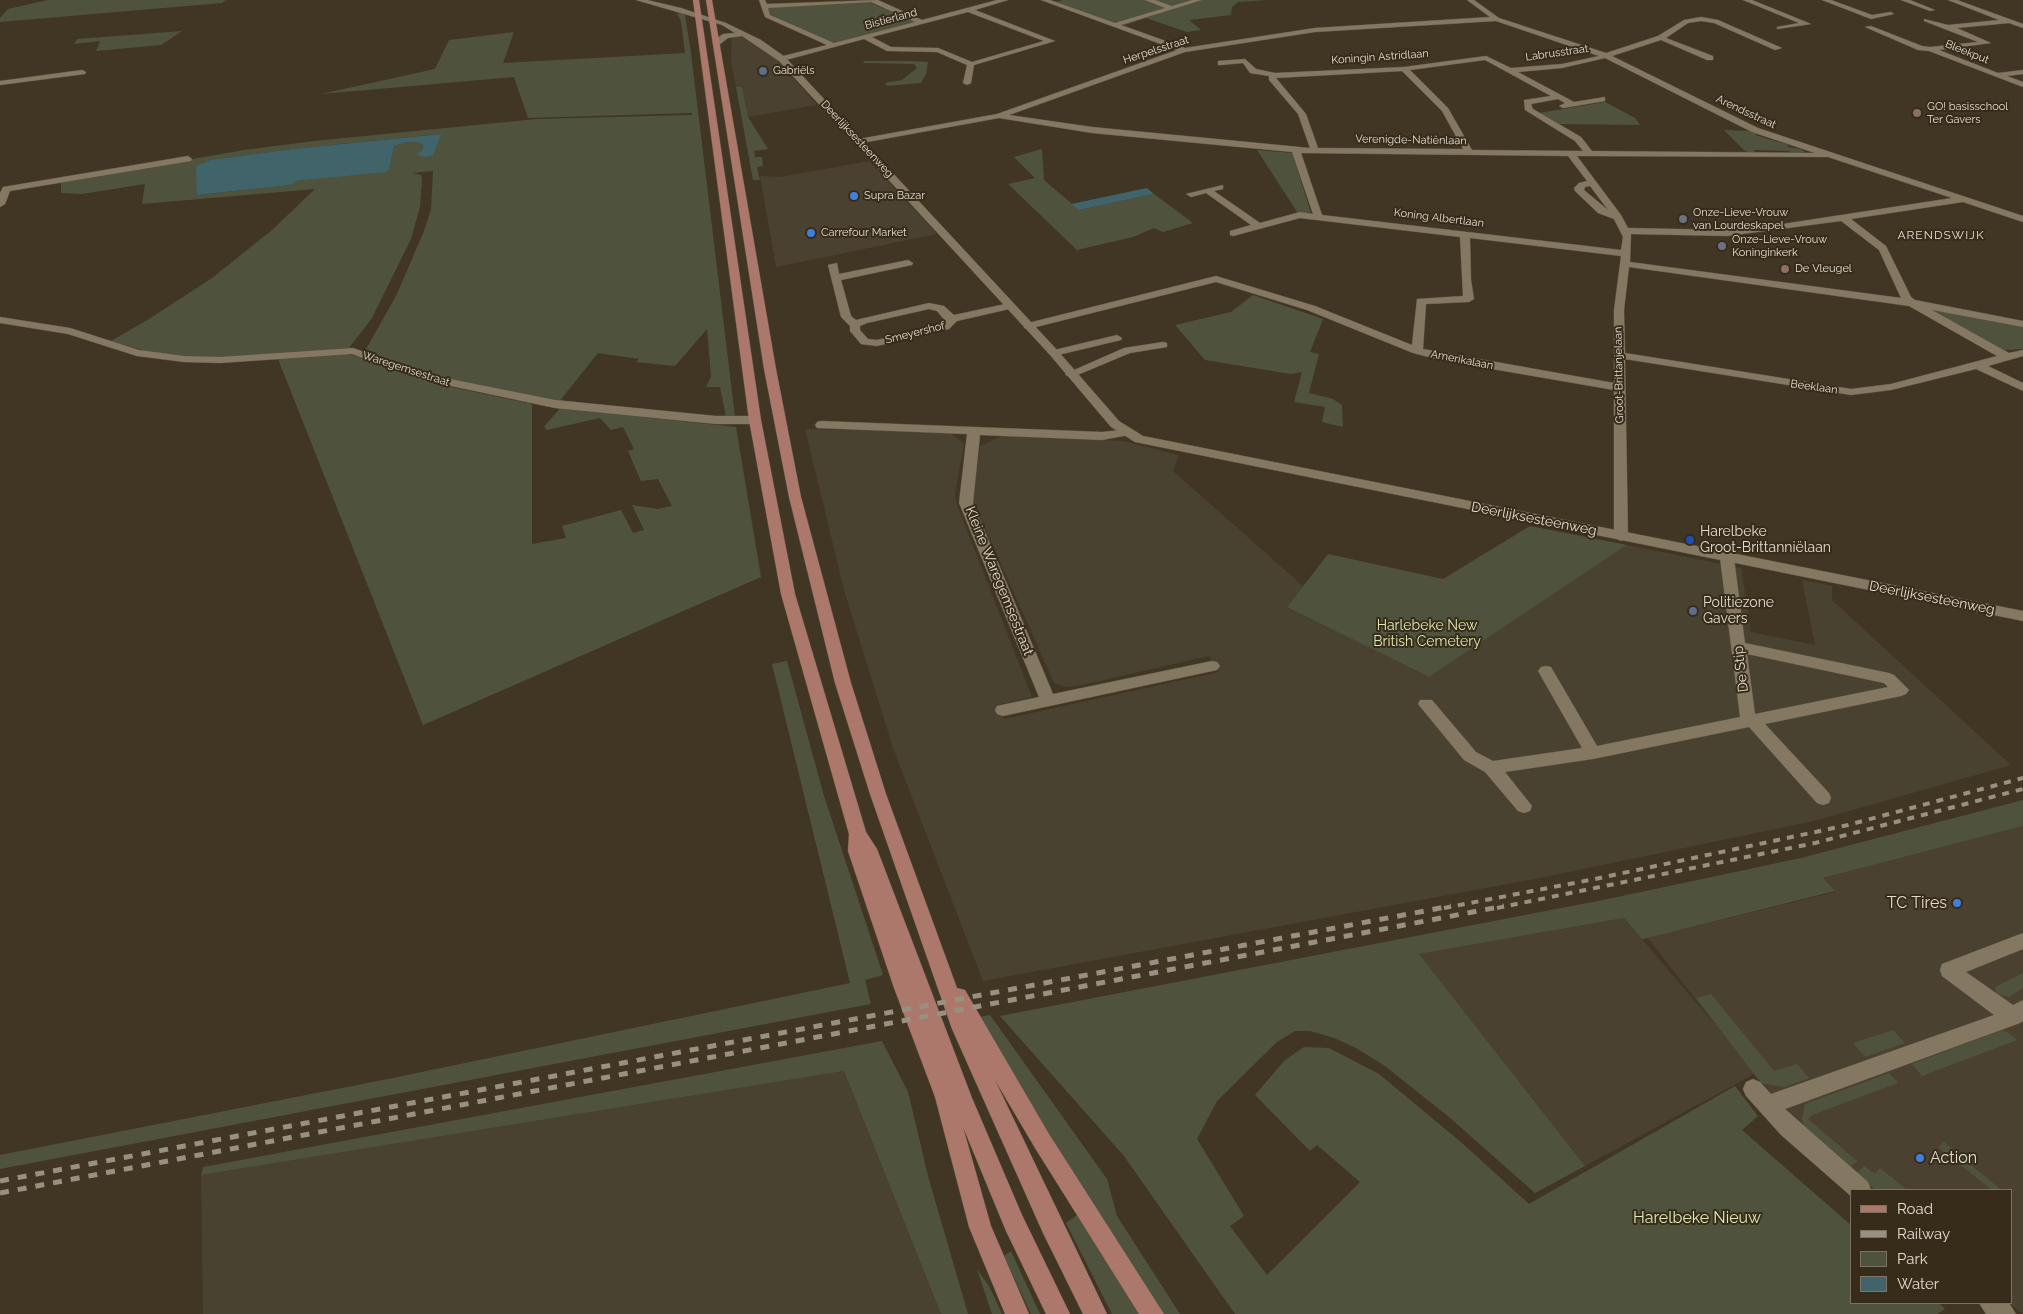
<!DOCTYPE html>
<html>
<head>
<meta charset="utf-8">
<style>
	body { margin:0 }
	#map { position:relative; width:2023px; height:1314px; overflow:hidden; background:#413623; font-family:Raleway,sans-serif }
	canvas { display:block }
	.legend { position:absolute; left:1850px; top:1189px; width:162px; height:115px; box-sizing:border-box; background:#362c19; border:1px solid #7b7262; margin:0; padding:6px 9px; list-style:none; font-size:15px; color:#e2dcd0 }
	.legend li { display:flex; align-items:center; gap:10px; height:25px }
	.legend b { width:25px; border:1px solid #7b7262 }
</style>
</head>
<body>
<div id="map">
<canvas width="2023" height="1314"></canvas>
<ul class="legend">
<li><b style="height:6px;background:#ac786b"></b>Road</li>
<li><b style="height:6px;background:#989081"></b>Railway</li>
<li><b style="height:14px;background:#4f533e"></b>Park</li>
<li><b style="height:14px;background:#41646b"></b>Water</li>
</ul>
</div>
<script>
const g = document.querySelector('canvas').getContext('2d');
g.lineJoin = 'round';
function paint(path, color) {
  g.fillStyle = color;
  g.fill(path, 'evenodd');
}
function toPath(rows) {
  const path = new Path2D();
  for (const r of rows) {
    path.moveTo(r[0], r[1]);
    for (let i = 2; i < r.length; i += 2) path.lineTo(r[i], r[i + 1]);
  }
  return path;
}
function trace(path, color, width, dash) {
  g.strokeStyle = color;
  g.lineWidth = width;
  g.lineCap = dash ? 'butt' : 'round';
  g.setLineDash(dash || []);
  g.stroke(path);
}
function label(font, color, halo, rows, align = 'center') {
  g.font = font + ' Raleway,sans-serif';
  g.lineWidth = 4;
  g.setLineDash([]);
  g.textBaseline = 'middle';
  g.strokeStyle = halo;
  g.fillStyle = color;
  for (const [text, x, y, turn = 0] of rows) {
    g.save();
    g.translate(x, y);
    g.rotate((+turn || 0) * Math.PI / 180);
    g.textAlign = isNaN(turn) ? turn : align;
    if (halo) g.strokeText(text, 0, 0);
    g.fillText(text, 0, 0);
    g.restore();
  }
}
const commercial = toPath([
	[741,36,776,58,817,105,748,117,742,87,736,87,731,61,732,37],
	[869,161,937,234,776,267,760,176,780,177],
	[2023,826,2023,1314,2008,1303,2012,1303,2012,1190,1875,1190,1805,1132,1754,1074,1585,1166,1419,954,1624,918,1717,1027,1648,938,1835,892,1823,878]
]);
const industrial = toPath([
	[805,429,949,432,964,444,955,494,957,505,1032,697,998,705,1004,719,1219,672,1209,656,1082,685,1066,687,1054,683,973,501,980,446,1002,436,1123,441,1179,455,1173,471,1303,586,1287,607,1429,677,1627,545,1741,568,1751,632,1815,645,1802,580,1832,586,1832,600,2011,765,1814,821,1540,878,983,981,893,748,844,590],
	[844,1071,941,1314,203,1314,201,1175]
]);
const green = toPath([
	[48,0,226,0,222,3,0,22,0,18,8,9],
	[1063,0,1268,0,1238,2,1232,7,1231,15,1189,20,1201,30,1187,32,1146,18,1122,26,1055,2],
	[866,1,916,22,834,43,772,16,767,8],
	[681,13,685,15,691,53,735,417,726,417,720,387,706,387,711,377,707,329,675,366,636,362,639,359,598,353,558,403,439,379,368,352,366,349,396,296,424,231,431,210,433,171,412,173,421,175,422,179,420,207,411,239,372,318,349,348,250,357,198,357,153,353,111,341,149,319,212,278,272,230,315,189,142,204,145,184,82,194,61,193,61,182,244,150,314,141,537,119,692,115,692,113,528,118,514,77,321,94,435,69,449,40,514,32,503,63,685,53,681,21,677,14],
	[440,134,433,156,427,157,420,151,423,148,422,144,417,142,407,142,394,146,389,170,296,181,291,185,197,195,202,163,210,160,293,149],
	[182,31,161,45,96,51,100,41,74,44,77,39],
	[864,61,911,61,928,62,926,74,921,83,887,86,885,83,902,80,917,68,914,64,863,63],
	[736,87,742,87,748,117,768,149,754,151,755,157,762,157,763,166,757,167,760,180,753,180],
	[1605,102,1635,118,1640,125,1559,124,1539,113],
	[1724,130,1752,131,1758,134,1755,135,1789,145,1787,147,1801,149,1805,152,1792,154,1789,151,1754,150,1757,154,1752,154,1744,150],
	[1042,149,1044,180,1079,210,1154,194,1193,223,1163,232,1154,228,1133,237,1077,250,1008,184,1035,178,1014,157],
	[1257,150,1292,153,1311,213,1297,212],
	[1253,295,1323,319,1310,352,1319,354,1309,393,1333,399,1342,405,1343,427,1322,422,1325,407,1294,402,1302,372,1291,374,1205,360,1175,325,1231,312],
	[1929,309,2023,326,2023,349,2004,350],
	[339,354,352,355,451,387,532,404,532,544,566,538,562,526,621,510,633,533,644,530,632,505,658,509,672,506,658,479,641,481,628,451,634,449,623,427,611,430,600,418,547,430,544,427,560,408,736,427,761,577,423,725,278,359],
	[1530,526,1627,545,1429,677,1287,607,1328,554,1443,579],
	[787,661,824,796,883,975,865,980,871,1004,0,1169,0,1155,388,1079,850,983,772,664],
	[2023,800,2023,826,1823,878,1835,891,1648,938,1642,939,1624,918,1419,954,1585,1166,1535,1193,1449,1117,1385,1066,1356,1048,1334,1038,1310,1031,1295,1031,1277,1042,1217,1101,1197,1139,1244,1216,1230,1226,1267,1275,1360,1182,1317,1145,1310,1151,1255,1095,1284,1061,1304,1047,1329,1048,1379,1074,1462,1143,1529,1204,1735,1086,1758,1116,1742,1130,1852,1226,1852,1303,1939,1303,1945,1309,1937,1314,1235,1314,1124,1156,1000,1016,1608,899,1801,858],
	[2023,973,2023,988,2009,997,1996,994,1995,987],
	[1711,994,1774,1071,1797,1064,1809,1078,1785,1087,1761,1083,1696,998],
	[990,1015,1107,1179,1117,1216,1180,1314,1161,1314,1059,1156,979,1017],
	[1893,1030,1905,1043,1865,1057,1853,1043],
	[2002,1030,2009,1033,2017,1040,1922,1076,1912,1064],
	[882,1041,908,1092,928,1176,968,1314,941,1314,844,1071,201,1175,203,1167],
	[1889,1073,1898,1083,1812,1115,1808,1119,1857,1161,1849,1169,1805,1132,1802,1119,1805,1104],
	[1944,1142,2001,1190,1992,1190,1938,1147],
	[1864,1166,1875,1174,1880,1168,1907,1190,1875,1190,1856,1174],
	[1077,1215,1140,1314,1112,1314,1066,1223],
	[1011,1251,1040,1314,1031,1314,1004,1256],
	[977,1269,989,1286,1002,1314,992,1314]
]);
const water = toPath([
	[441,134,433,156,427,157,417,155,423,148,422,144,417,142,407,142,394,146,389,170,385,172,296,181,291,185,197,195,196,166,210,160,293,149],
	[1147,188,1154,194,1079,210,1071,204]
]);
const street = toPath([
	[759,0,765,0,767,4,878,0,922,20,997,0,1008,0,975,10,1055,41,974,65,971,83,967,85,963,83,967,65,937,52,887,51,864,39,782,61,779,61,779,57,827,45,765,17,759,0],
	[871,2,915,22,834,43,770,15,768,8,871,2],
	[968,12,1044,41,972,62,938,48,891,47,872,37,968,12],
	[1041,0,1050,0,1115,23,1165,8,1145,0,1155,0,1172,6,1192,0,1202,0,1121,25,1185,48,1315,28,1490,17,1467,0,1474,0,1499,18,1606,53,1658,36,1684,20,1701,17,1718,20,1782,48,1775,50,1714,23,1701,21,1688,23,1666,38,1713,56,1713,60,1707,60,1661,40,1612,56,1758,128,2023,216,2023,222,1963,202,1851,219,1886,246,1911,297,1915,300,2023,321,2023,327,1932,310,2009,353,2023,350,2023,356,1988,366,2023,383,2023,391,1976,369,1891,390,1851,395,1625,359,1628,537,1621,541,1614,537,1614,390,1440,360,1413,353,1307,310,1216,282,1028,329,1024,328,1024,324,1216,276,1315,306,1412,345,1417,299,1463,296,1460,237,1300,218,1233,236,1230,235,1230,231,1251,225,1206,193,1191,197,1186,194,1223,185,1223,189,1214,191,1260,223,1300,212,1313,214,1292,152,1092,133,999,118,856,144,855,142,859,139,997,114,1177,50,1041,0],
	[1496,21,1599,56,1562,64,1511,68,1486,56,1404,67,1275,73,1256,69,1245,59,1218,61,1218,65,1221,65,1243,63,1250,73,1269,76,1269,80,1298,114,1310,148,1092,127,1009,115,1185,52,1315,32,1496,21],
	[1605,58,1752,132,1815,153,1592,151,1581,137,1533,109,1531,104,1558,99,1565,103,1559,106,1563,108,1605,101,1605,97,1574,102,1518,72,1562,68,1605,58],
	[1485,60,1551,96,1524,100,1525,110,1575,141,1583,151,1472,150,1448,108,1410,70,1485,60],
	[1402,71,1442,111,1463,149,1318,148,1306,114,1276,78,1402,71],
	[1301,153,1568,156,1587,181,1579,183,1574,188,1575,191,1598,213,1614,219,1623,237,1621,250,1322,215,1301,153],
	[1577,156,1828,157,1952,198,1763,227,1727,230,1628,228,1621,215,1577,156],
	[1590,186,1608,210,1584,190,1585,187,1590,186],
	[1841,221,1879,250,1901,298,1630,262,1631,234,1727,236,1841,221],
	[1470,238,1621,256,1614,310,1614,383,1423,349,1426,304,1469,302,1474,299,1471,280,1470,238],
	[1629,267,1909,306,1997,356,1891,384,1851,389,1625,353,1624,310,1629,267],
	[1743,0,1752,0,1811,24,1777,29,1777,27,1799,23,1743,0],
	[1822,0,1831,0,1872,15,1891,12,1894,14,1871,19,1822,0],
	[1901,0,1910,0,1935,10,1930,11,1901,0],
	[1948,0,1957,0,2023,24,2023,28,2009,23,1957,28,1991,43,1939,50,1998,73,2023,70,2023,74,2007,76,2023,82,2023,87,1929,51,1918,50,1865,27,1871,26,1922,46,1930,47,1978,42,1924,21,1924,19,1948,25,1999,20,1948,0],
	[82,70,86,72,85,74,0,85,0,81,82,70],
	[188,156,192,159,191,161,10,191,5,204,0,207,0,193,3,187,188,156],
	[908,260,913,263,912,265,841,280,851,316,856,320,929,303,944,306,954,315,1010,303,1015,306,1014,308,957,321,949,329,877,346,861,344,850,331,850,326,841,317,828,265,837,263,839,274,908,260],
	[929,309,937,311,946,322,941,325,877,340,868,339,860,330,860,326,867,323,929,309],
	[0,317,70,328,139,350,184,356,220,357,353,348,430,375,555,400,716,416,755,416,761,420,755,424,716,424,555,408,423,380,352,354,220,363,184,362,137,356,68,334,0,323,0,317],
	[1117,335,1122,338,1121,340,1054,356,1048,353,1050,351,1117,335],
	[1163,342,1167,343,1167,347,1130,353,1075,376,1067,376,1065,374,1124,348,1163,342],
	[821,421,1102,432,1129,429,1131,432,1129,435,1102,440,980,435,973,503,1053,694,1212,661,1217,662,1220,666,1217,670,1003,716,997,714,995,710,997,706,1039,697,959,503,967,434,817,428,815,425,817,422,821,421],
	[1727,554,1734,558,1745,643,1889,673,1894,675,1909,690,1906,694,1901,696,1765,724,1829,793,1831,798,1829,803,1823,805,1817,803,1749,727,1593,759,1505,772,1532,806,1530,811,1524,813,1518,811,1485,772,1464,760,1418,704,1420,700,1432,700,1476,752,1493,761,1582,748,1538,671,1541,667,1546,666,1551,667,1597,746,1740,717,1720,558,1727,554],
	[1747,654,1884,683,1888,687,1755,714,1747,654],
	[2023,933,2023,949,1966,972,2013,1005,2023,1000,2023,1021,2020,1023,1785,1109,1868,1182,1871,1190,1852,1190,1852,1197,1781,1135,1746,1096,1743,1089,1746,1082,1753,1079,1760,1082,1771,1094,1994,1015,1942,976,1940,970,1942,964,2023,933],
	[1979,1303,2009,1303,2016,1314,1986,1314,1979,1303]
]);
const secondary = toPath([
	[636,0,647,0,681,8,726,23,761,40,785,57,1058,351,1119,421,1143,436,2023,611,2023,621,1135,442,1111,427,1050,355,779,61,742,36,728,38,719,45,713,45,713,41,723,34,735,33,722,25,636,0]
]);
const primary = toPath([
	[693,0,699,0,761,420,795,594,866,832,877,849,972,1098,1022,1215,1070,1314,1046,1314,1006,1231,963,1127,991,1226,1029,1314,1005,1314,969,1227,935,1097,894,988,848,851,849,834,781,594,749,420,693,0],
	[706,0,712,0,776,369,801,497,851,683,886,794,957,988,965,990,1049,1134,1164,1314,1139,1314,1035,1148,995,1080,1107,1314,1083,1314,1043,1233,952,1029,870,794,835,683,789,497,764,369,706,0]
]);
const railFar1 = toPath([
	[1444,908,1595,879,1848,825,2023,778],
	[1497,908,1815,843,2023,789]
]);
const rail = toPath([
	[0,1181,1451,906],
	[0,1193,1504,906]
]);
const markers = [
	[763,71,5,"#5c6f8a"],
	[1917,113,5,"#8d6e63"],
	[854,196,5,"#3f7fe0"],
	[1683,219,5,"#6b7280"],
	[811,233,5,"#3f7fe0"],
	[1722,246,5,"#6b7280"],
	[1785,269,5,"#8d6e63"],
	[1690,540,5,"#1a4fb4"],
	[1693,611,5,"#5c6f8a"],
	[1957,903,5,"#3f7fe0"],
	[1920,1158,5,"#3f7fe0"]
];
const farStreetnames = [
	["Bistierland",891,19,-15],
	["Herpelsstraat",1156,50,-18],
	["Bleekput",1967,52,22],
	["Labrusstraat",1557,53,-8],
	["Koningin Astridlaan",1380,57,-4],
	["Arendsstraat",1746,112,25],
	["Deerlijksesteenweg",857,139,47],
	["Verenigde-Natiënlaan",1411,140,1],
	["Koning Albertlaan",1439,218,7],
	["Smeyershof",915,333,-14],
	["Amerikalaan",1462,360,11],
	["Waregemsestraat",406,369,18],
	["Groot-Brittanjelaan",1619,375,-91],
	["Beeklaan",1814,387,8]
];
const farPoinames = [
	["Gabriëls",773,71],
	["GO! basisschool",1927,107],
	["Ter Gavers",1927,120],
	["Supra Bazar",864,196],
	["Onze-Lieve-Vrouw",1693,213],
	["van Lourdeskapel",1693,226],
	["Carrefour Market",821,233],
	["Onze-Lieve-Vrouw",1732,240],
	["Koninginkerk",1732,253],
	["De Vleugel",1795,269]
];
const farNeighbourhoodnames = [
	["ARENDSWIJK",1941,235]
];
const streetNames = [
	["Deerlijksesteenweg",1534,519,11],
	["Kleine Waregemsestraat",999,581,68],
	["Deerlijksesteenweg",1932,598,11],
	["De Stip",1741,669,-97]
];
const poiNames = [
	["Harelbeke",1700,532],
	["Groot-Brittanniëlaan",1700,548],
	["Politiezone",1703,603],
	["Gavers",1703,619]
];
const parkNames = [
	["Harlebeke New",1427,626],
	["British Cemetery",1427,642]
];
const nearPoinames = [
	["TC Tires",1947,903],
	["Action",1930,1158,"left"]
];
const nearParknames = [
	["Harelbeke Nieuw",1697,1218]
];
paint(commercial, '#4b4130');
paint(industrial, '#494230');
paint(green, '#4f533e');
paint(water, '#41646b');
trace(street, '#5b5241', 1);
trace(secondary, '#5b5241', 1);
trace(primary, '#5b5241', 1);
paint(street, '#847863');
paint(secondary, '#847863');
paint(primary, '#ac786b');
trace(railFar1, '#989081', 4, [7, 7]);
trace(rail, '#989081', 5, [9, 9]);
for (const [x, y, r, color] of markers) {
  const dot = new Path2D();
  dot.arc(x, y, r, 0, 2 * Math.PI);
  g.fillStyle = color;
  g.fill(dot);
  trace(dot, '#362c19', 2);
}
label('11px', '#e2dcd0', '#362c19', farStreetnames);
label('11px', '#e2dcd0', '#362c19', farPoinames, 'left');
g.letterSpacing = '1px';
label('12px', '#e2dcd0', '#362c19', farNeighbourhoodnames);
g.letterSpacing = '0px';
label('14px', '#e2dcd0', '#362c19', streetNames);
label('14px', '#e2dcd0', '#362c19', poiNames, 'left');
label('14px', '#dee9b3', '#362c19', parkNames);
label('16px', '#e2dcd0', '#362c19', nearPoinames, 'right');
label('16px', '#dee9b3', '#362c19', nearParknames);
</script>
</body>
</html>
